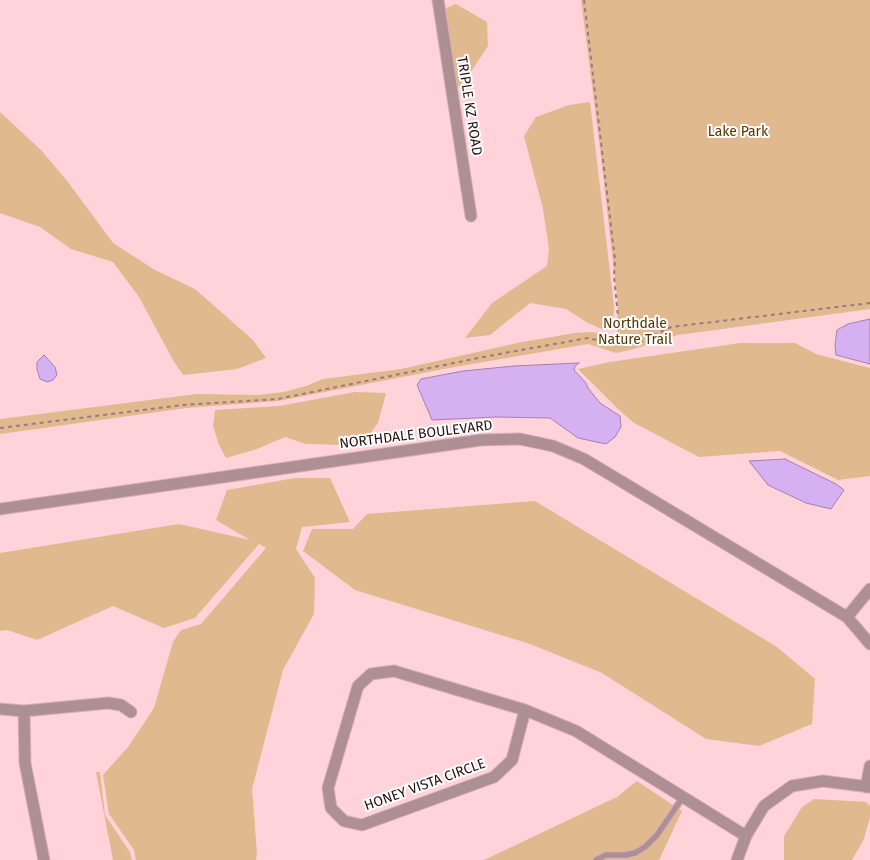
<!DOCTYPE html>
<html>
<head>
<meta charset="utf-8">
<style>
	body { margin:0 }
	canvas { display:block; background:#ffd3d9 }
</style>
</head>
<body>
<canvas width="870" height="860"></canvas>
<script>
const g = document.querySelector('canvas').getContext('2d');
g.lineJoin = 'round';
function paint(path, color) {
  g.fillStyle = color;
  g.fill(path, 'evenodd');
}
function toPath(rows) {
  const path = new Path2D();
  for (const r of rows) {
    path.moveTo(r[0], r[1]);
    for (let i = 2; i < r.length; i += 2) path.lineTo(r[i], r[i + 1]);
  }
  return path;
}
function trace(path, color, width, dash) {
  g.strokeStyle = color;
  g.lineWidth = width;
  g.lineCap = dash ? 'butt' : 'round';
  g.setLineDash(dash || []);
  g.stroke(path);
}
function label(font, color, halo, rows, align = 'center') {
  g.font = font + ' "Fira Sans",sans-serif';
  g.lineWidth = 4;
  g.setLineDash([]);
  g.textBaseline = 'middle';
  g.strokeStyle = halo;
  g.fillStyle = color;
  for (const [text, x, y, turn = 0] of rows) {
    g.save();
    g.translate(x, y);
    g.rotate((+turn || 0) * Math.PI / 180);
    g.textAlign = isNaN(turn) ? turn : align;
    if (halo) g.strokeText(text, 0, 0);
    g.fillText(text, 0, 0);
    g.restore();
  }
}
const green = toPath([
	[581,0,870,0,870,309,678,335,634,349,616,353,588,344,449,368,278,401,186,408,0,434,0,419,197,394,258,395,284,392,306,386,323,379,401,369,522,342,575,333,592,332,612,335,617,334,618,306,599,140],
	[456,4,487,22,488,46,473,69,456,90,444,9],
	[590,102,614,306,613,326,602,329,588,323,566,309,530,303,490,335,465,338,492,303,547,266,549,249,543,209,524,136,536,117,569,105],
	[0,112,41,150,68,182,113,243,155,270,195,289,253,340,266,358,237,369,183,375,174,362,139,297,113,262,71,249,40,227,0,213],
	[740,343,795,343,816,354,870,368,870,476,838,480,780,451,699,457,634,423,617,408,578,369,610,362],
	[355,392,386,393,378,423,368,437,358,440,346,445,306,444,285,437,257,449,226,458,219,445,213,426,215,410,279,406],
	[295,478,330,478,350,522,302,527,296,549,315,578,314,614,283,670,252,789,257,853,256,860,136,860,134,850,109,814,103,775,128,747,154,708,173,642,181,630,201,624,266,548,259,544,195,618,164,628,113,606,37,640,7,630,0,631,0,553,179,524,250,540,216,520,227,490],
	[535,501,777,647,815,679,812,724,759,746,706,739,602,673,530,644,355,590,303,551,312,529,353,529,367,514],
	[96,772,100,772,105,815,130,852,132,860,113,860],
	[637,781,682,811,659,860,484,860,617,797],
	[814,799,866,802,870,806,870,817,864,839,852,860,784,860,784,836,802,807]
]);
const water = toPath([
	[870,319,870,364,836,355,835,345,837,330,848,324,870,319],
	[44,355,55,367,57,375,53,380,47,382,40,379,37,369,37,362,44,355],
	[579,363,575,366,574,370,586,383,588,388,600,403,620,416,621,427,615,437,606,444,578,438,550,418,497,417,432,420,417,385,421,379,463,371,514,366,579,363],
	[785,459,836,484,844,490,831,509,806,503,768,485,749,461,785,459]
]);
const path = toPath([
	[584,0,615,260,614,276,621,346],
	[0,428,183,405,278,399,488,356,588,338,621,346,640,342,671,327,870,303]
]);
const service = toPath([
	[596,860,606,855,625,855,635,853,645,847,657,835,683,797]
]);
const minor = toPath([
	[438,0,471,216],
	[0,509,481,440,520,439,553,446,584,459,847,617,870,644],
	[847,617,870,589],
	[0,709,24,711,108,703,121,705,131,712],
	[525,710,512,760,494,777,362,825,344,821,331,808,328,788,358,686,371,674,394,671,525,710,576,731,746,836],
	[24,711,25,763,44,860],
	[866,787,870,766],
	[737,860,746,836,764,806,792,786,823,781,870,787]
]);
const streetNames = [
	["TRIPLE KZ ROAD",469,106,81],
	["NORTHDALE BOULEVARD",416,435,-7],
	["HONEY VISTA CIRCLE",425,785,-20]
];
const parkNames = [
	["Lake Park",738,132],
	["Northdale",635,324],
	["Nature Trail",635,340]
];
paint(green, '#e1b98e');
paint(water, '#d5b1f2');
trace(water, '#a180af', 1);
trace(service, '#d8b0b5', 8);
trace(minor, '#d8b0b5', 13);
trace(path, '#9d797f', 2, [4, 4]);
trace(service, '#ae8f93', 5.5);
trace(minor, '#ae8f93', 11);
label('14px', '#270e13', '#fff', streetNames);
label('14px', '#543301', '#fff', parkNames);
</script>
</body>
</html>
